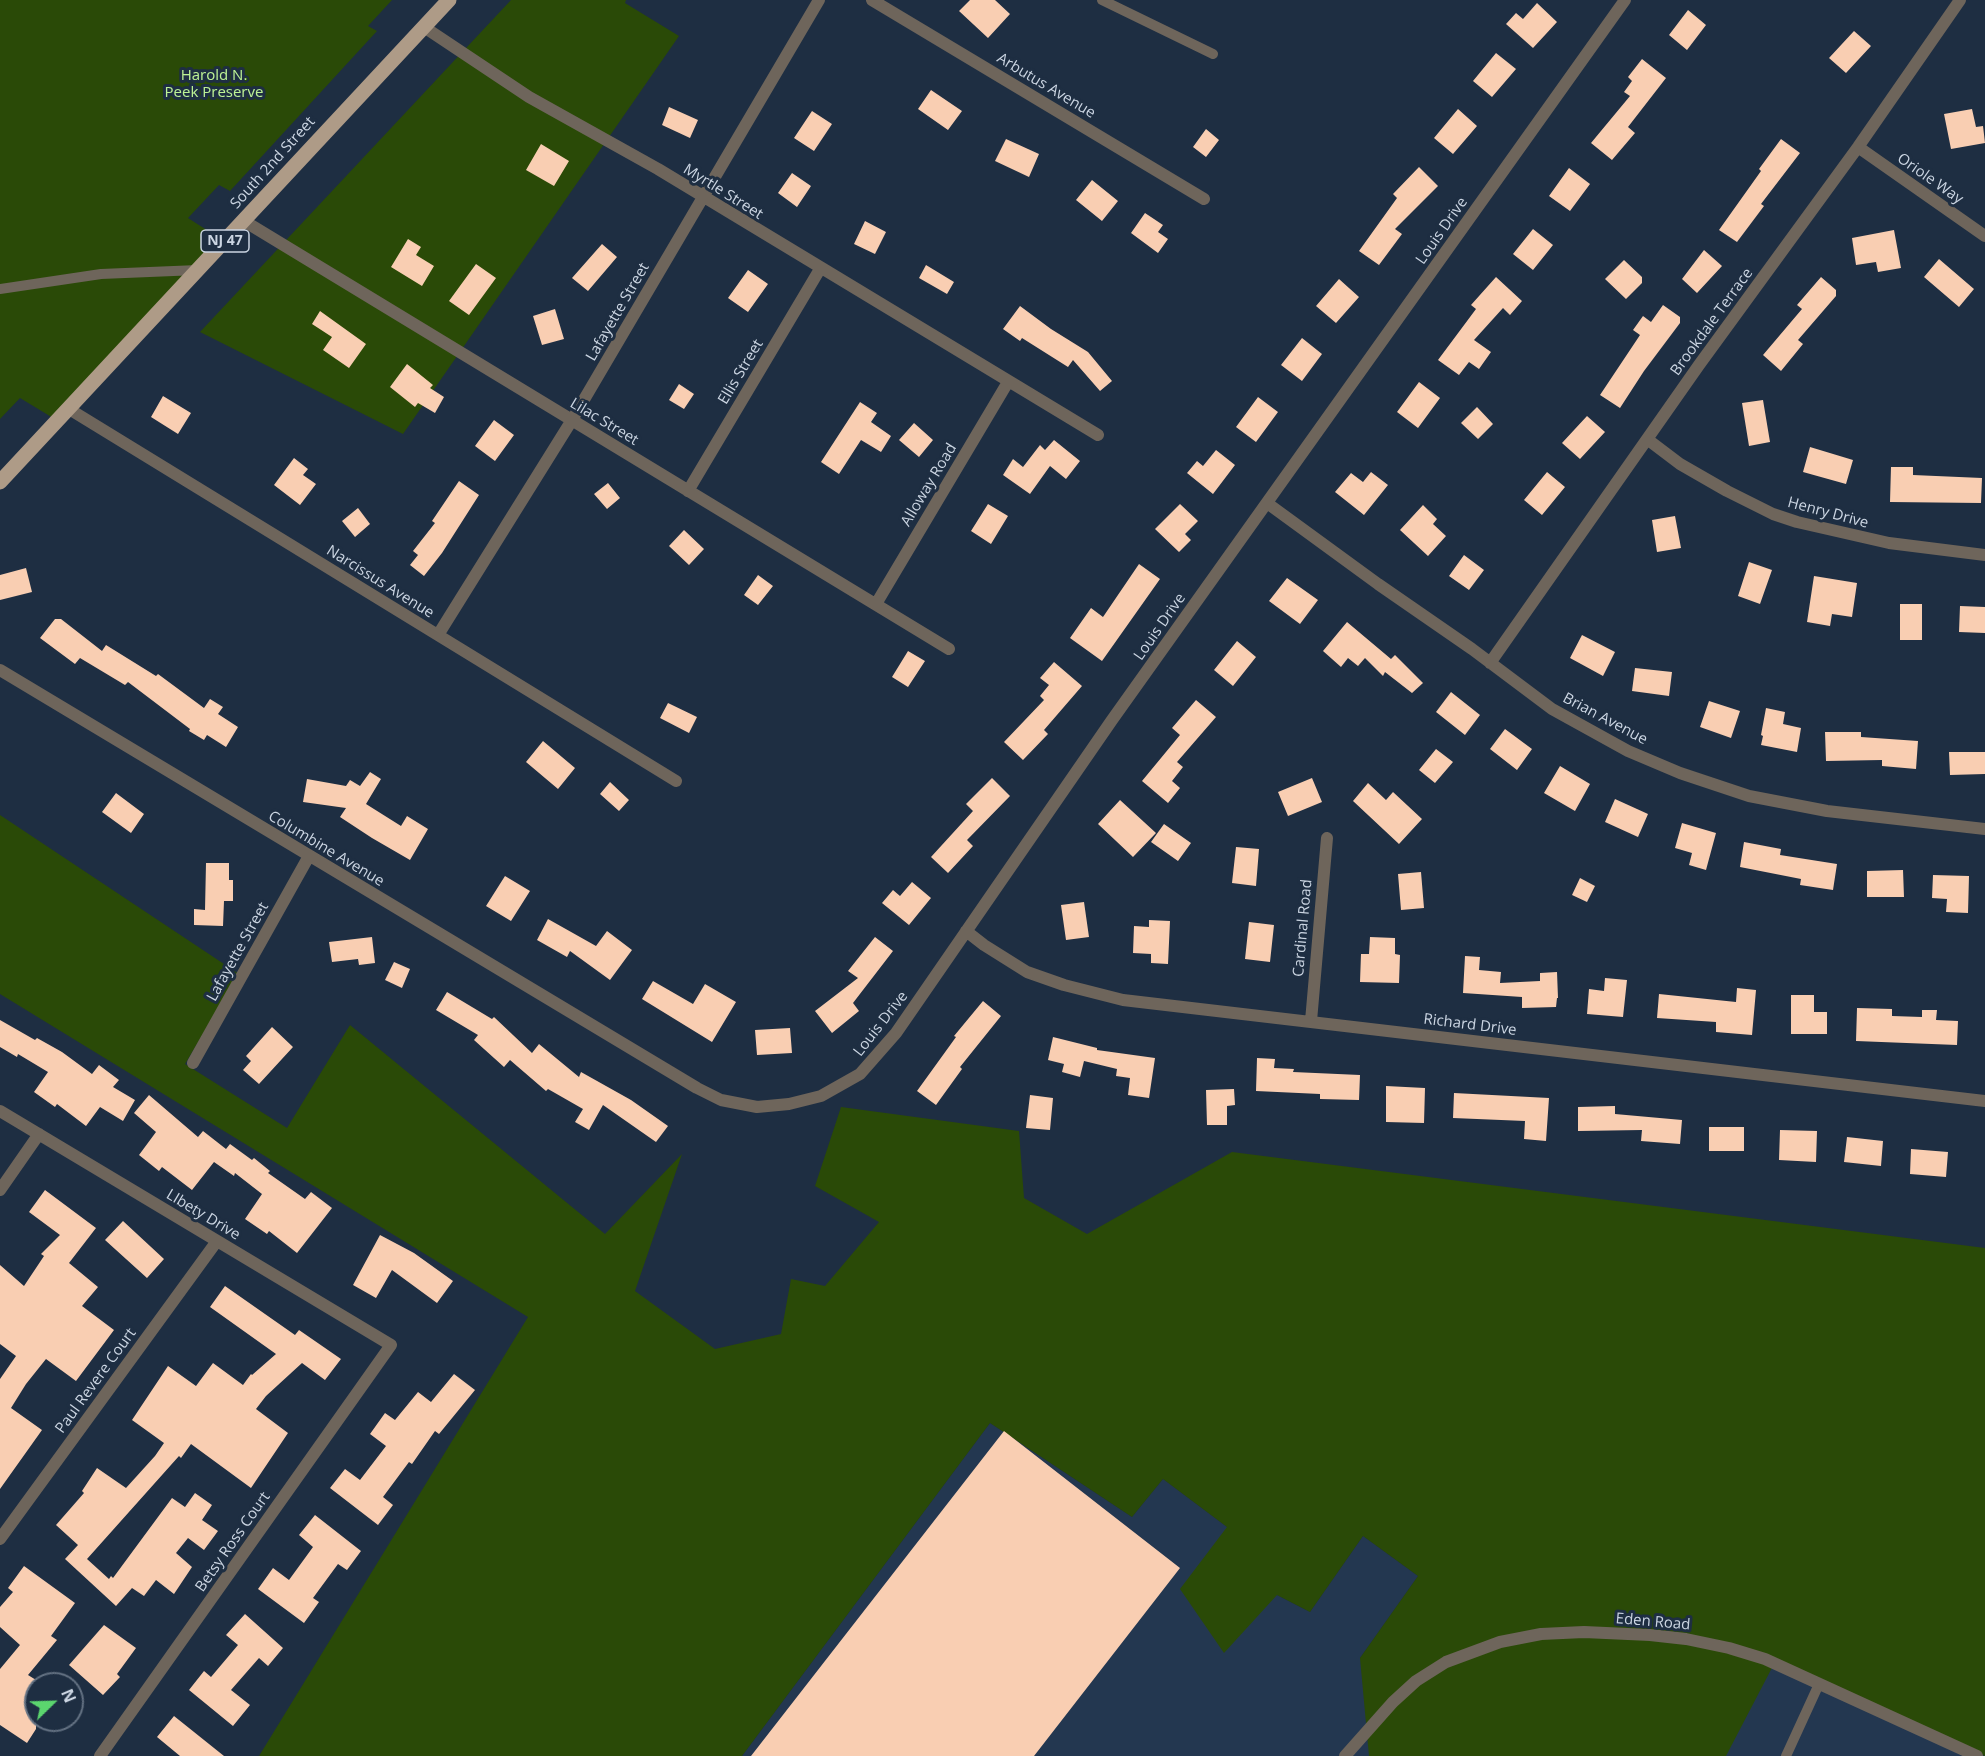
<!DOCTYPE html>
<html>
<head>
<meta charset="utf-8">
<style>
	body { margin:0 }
	#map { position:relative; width:1985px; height:1756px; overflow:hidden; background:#1e2e42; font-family:"Open Sans",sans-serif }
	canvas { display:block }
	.north { position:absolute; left:24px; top:1672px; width:60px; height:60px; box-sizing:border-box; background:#1e2e42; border:2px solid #637182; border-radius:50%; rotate:67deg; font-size:16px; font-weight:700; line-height:24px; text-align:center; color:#cbd5e2 }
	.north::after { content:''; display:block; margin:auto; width:21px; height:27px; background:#5bd56e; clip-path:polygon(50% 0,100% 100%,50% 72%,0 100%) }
</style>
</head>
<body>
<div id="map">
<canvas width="1985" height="1756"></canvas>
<div class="north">N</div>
</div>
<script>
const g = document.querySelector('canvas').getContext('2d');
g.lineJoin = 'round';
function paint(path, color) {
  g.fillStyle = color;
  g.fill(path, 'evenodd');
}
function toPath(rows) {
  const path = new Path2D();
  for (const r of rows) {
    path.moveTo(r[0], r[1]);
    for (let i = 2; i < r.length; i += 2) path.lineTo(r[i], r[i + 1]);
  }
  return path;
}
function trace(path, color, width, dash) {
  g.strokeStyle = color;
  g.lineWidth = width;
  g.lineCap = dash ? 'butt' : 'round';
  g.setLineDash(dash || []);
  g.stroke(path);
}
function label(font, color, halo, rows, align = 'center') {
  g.font = font + ' "Open Sans",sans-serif';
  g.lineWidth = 6;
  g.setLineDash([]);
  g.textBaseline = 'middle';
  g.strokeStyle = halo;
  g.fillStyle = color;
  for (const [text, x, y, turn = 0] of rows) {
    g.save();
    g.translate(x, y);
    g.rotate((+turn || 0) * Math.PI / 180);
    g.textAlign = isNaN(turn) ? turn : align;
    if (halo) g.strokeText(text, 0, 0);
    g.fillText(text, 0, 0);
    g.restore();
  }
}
const built = toPath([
	[990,1423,1132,1517,1163,1479,1227,1527,1277,1595,1310,1612,1363,1536,1418,1576,1360,1658,1585,1597,1985,1725,1985,1756,742,1756]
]);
const green = toPath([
	[0,0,392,0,368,26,377,31,230,191,219,185,188,218,227,243,58,421,20,398,0,419],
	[511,0,626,0,625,3,679,36,403,434,200,332],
	[0,815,239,974,185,1064,287,1128,350,1025,605,1234,682,1154,635,1291,715,1349,781,1334,791,1279,825,1286,879,1222,815,1186,841,1107,1019,1131,1024,1198,1087,1234,1232,1152,1985,1248,1985,1756,1775,1662,1726,1756,1369,1756,1360,1658,1418,1576,1363,1536,1310,1612,1277,1595,1224,1653,1180,1589,1227,1527,1163,1479,1132,1517,990,1423,742,1756,259,1756,528,1317,0,994]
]);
const building = toPath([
	[970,0,995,0,1010,14,988,38,959,11],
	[1537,3,1557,22,1533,48,1506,24,1516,13,1523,19],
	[1688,10,1706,25,1687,50,1669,35],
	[1854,31,1871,46,1846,73,1829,58],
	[1496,53,1516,69,1492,97,1473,81],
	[1642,59,1666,78,1628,127,1635,133,1612,160,1591,143,1630,96,1624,92,1632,81,1628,77],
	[931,90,962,111,948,130,918,109],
	[669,107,698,120,690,138,662,125],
	[1458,109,1477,126,1453,154,1434,138],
	[1972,109,1976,127,1983,126,1985,143,1951,149,1944,114],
	[812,111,832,124,814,151,794,138],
	[1206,129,1219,140,1206,157,1193,147],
	[1006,139,1039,154,1029,177,995,161],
	[1781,139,1800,153,1761,204,1764,206,1737,242,1719,230,1761,171,1759,169],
	[541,144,569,161,554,186,526,170],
	[1419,167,1438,186,1395,229,1402,234,1379,265,1359,251,1397,198,1393,194],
	[1569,168,1590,184,1570,211,1549,196],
	[792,173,811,186,797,207,778,193],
	[1092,180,1118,201,1102,221,1076,200],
	[1145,213,1163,225,1158,232,1168,239,1158,253,1131,233],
	[865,221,886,232,875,254,854,244],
	[1533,229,1553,245,1533,270,1513,254],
	[1894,230,1901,268,1878,272,1876,262,1856,265,1852,238],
	[408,239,421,247,416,255,434,266,422,286,391,267],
	[602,244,617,257,588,291,572,278],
	[1704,250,1722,266,1697,293,1682,279],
	[1939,259,1974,289,1959,307,1924,277],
	[1624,260,1642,277,1642,283,1626,299,1605,279],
	[476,264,496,278,469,315,449,301],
	[926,265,954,282,947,294,919,278],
	[748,270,768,284,748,312,728,298],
	[1496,277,1522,301,1510,315,1503,308,1474,340,1491,352,1479,369,1469,362,1459,375,1438,360,1476,309,1471,305],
	[1821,277,1836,290,1836,296,1798,340,1803,344,1781,371,1763,355,1802,309,1797,305],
	[1339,279,1359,297,1336,323,1316,306],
	[1663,305,1680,317,1680,323,1644,371,1620,408,1600,395,1640,335,1633,330,1643,316,1651,322],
	[1020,306,1051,329,1088,352,1112,381,1100,391,1073,360,1068,367,1022,338,1020,341,1003,329],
	[555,309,564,339,542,345,533,316],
	[320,311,366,344,349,368,323,350,332,337,312,324],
	[1302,338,1322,354,1302,381,1281,365],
	[407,364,433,385,430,388,444,397,435,413,418,403,415,407,390,387],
	[1419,382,1440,398,1418,428,1397,412],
	[679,384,694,394,684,409,669,400],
	[163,396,191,413,178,434,151,417],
	[1258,397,1278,412,1256,442,1236,427],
	[1763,400,1770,442,1749,446,1742,403],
	[860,402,877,413,871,422,891,436,881,452,861,440,839,474,821,462],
	[1477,407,1493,424,1478,439,1461,423],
	[1587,416,1605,432,1580,459,1562,443],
	[494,420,514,435,495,461,475,446],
	[914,423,933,440,919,457,899,440],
	[1054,440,1080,461,1066,479,1050,466,1030,494,1003,475,1013,459,1023,467,1040,445,1045,450],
	[1810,447,1853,460,1846,484,1803,472],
	[1216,450,1235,465,1213,494,1187,473,1197,461,1203,466],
	[294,458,308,469,303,475,316,484,300,505,274,485],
	[1891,467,1913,467,1913,475,1982,478,1981,503,1890,502],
	[1371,472,1388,485,1364,515,1335,492,1351,473,1363,482],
	[1547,472,1565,487,1542,515,1524,500],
	[459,481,479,495,442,553,424,576,410,565,418,555,413,551,435,523,432,521],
	[608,483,620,498,607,509,594,494],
	[988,504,1008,516,991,544,971,531],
	[1180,504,1198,521,1185,534,1191,540,1179,552,1155,529],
	[1423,505,1437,519,1433,524,1446,536,1428,556,1400,530],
	[358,508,370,524,355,537,342,521],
	[1675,516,1681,548,1657,552,1652,520],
	[684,530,704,549,689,565,669,546],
	[1464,555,1484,570,1469,590,1449,576],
	[1749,562,1772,570,1760,604,1738,596],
	[1139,564,1160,579,1102,661,1070,638,1091,608,1103,617],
	[26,568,32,592,0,600,0,575],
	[758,575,773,586,758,605,744,595],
	[1814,576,1857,583,1852,617,1832,614,1830,626,1807,622],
	[1287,578,1318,600,1300,624,1269,601],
	[1900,604,1922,604,1922,640,1900,640],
	[1960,606,1985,607,1985,633,1959,632],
	[55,619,61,619,102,651,106,645,156,676,158,674,204,708,210,699,223,707,218,714,238,727,226,747,207,735,204,740,189,731,190,729,128,682,125,685,80,658,75,664,40,638],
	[1347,622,1391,659,1395,655,1423,683,1412,693,1385,672,1383,676,1365,658,1358,666,1348,658,1341,667,1323,651],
	[1582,635,1615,652,1603,676,1570,658],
	[1237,641,1256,657,1233,686,1214,670],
	[908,651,925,661,908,687,892,677],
	[1054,662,1082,686,1044,730,1048,734,1023,760,1004,742,1044,700,1040,696,1049,685,1040,678],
	[1635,668,1672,672,1669,696,1632,691],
	[1451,692,1480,715,1465,735,1436,712],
	[1196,700,1216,717,1177,762,1183,767,1172,781,1180,788,1168,803,1142,781,1180,735,1172,728],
	[1709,701,1740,711,1731,738,1700,727],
	[668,703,697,717,689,733,660,718],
	[1766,708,1785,712,1783,724,1801,728,1797,752,1761,745,1763,736,1761,735],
	[1505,729,1532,749,1517,770,1490,749],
	[1825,732,1861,732,1861,737,1918,741,1916,769,1882,766,1882,760,1826,761],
	[543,741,575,768,558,789,526,762],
	[1436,749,1453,762,1435,783,1419,770],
	[1949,752,1985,752,1985,774,1950,775],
	[1560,766,1590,784,1575,811,1544,793],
	[370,772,381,779,366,804,401,826,407,816,428,829,410,860,372,838,340,817,346,808,303,802,307,779,346,786,350,780,360,786],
	[992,778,1010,796,967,840,973,846,948,873,931,857,973,811,966,804],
	[1312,778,1322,802,1288,816,1278,792],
	[610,782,629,800,619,811,600,794],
	[1368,783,1386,800,1393,792,1422,819,1399,844,1353,801],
	[116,793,144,814,131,833,102,812],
	[1615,799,1648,814,1638,837,1605,822],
	[1120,800,1156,833,1133,857,1098,824],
	[1682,823,1716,833,1706,870,1689,865,1692,853,1675,848],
	[1164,824,1191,843,1178,861,1151,842],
	[1744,842,1781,849,1780,855,1837,864,1833,890,1800,885,1801,879,1740,867],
	[1236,847,1259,849,1256,886,1232,883],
	[206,863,229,863,229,880,233,880,233,901,224,901,223,926,194,925,194,909,205,910],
	[1903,870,1904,897,1867,897,1867,871],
	[1421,872,1424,908,1401,910,1398,874],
	[1933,875,1969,876,1968,913,1946,912,1947,899,1932,898],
	[505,876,530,891,511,921,486,906],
	[1580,878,1595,886,1587,902,1572,895],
	[912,882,931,898,909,925,882,903,893,890,900,896],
	[1084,902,1089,937,1066,940,1061,905],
	[548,919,596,946,607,931,632,950,610,980,570,951,567,957,537,940],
	[1149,920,1170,921,1168,964,1151,963,1151,954,1133,953,1134,926,1149,927],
	[1249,922,1274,925,1270,962,1245,959],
	[372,937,375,963,359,965,358,959,332,962,329,942],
	[875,937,893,951,853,1003,859,1011,832,1033,815,1011,858,978,848,971],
	[1370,937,1395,938,1395,954,1400,955,1399,983,1360,982,1361,954,1369,954],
	[1465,956,1480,957,1479,970,1501,972,1500,983,1540,981,1540,973,1557,972,1558,998,1557,998,1556,1007,1522,1008,1522,997,1463,993],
	[394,962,410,969,402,988,385,980],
	[1605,978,1627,980,1623,1017,1587,1014,1589,989,1604,991],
	[653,981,693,1004,705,984,736,1002,712,1042,642,999],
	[1737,988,1756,990,1752,1035,1716,1032,1716,1022,1657,1018,1659,994,1736,1002],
	[447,992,492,1019,494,1017,532,1053,539,1044,579,1077,581,1072,631,1100,668,1126,656,1142,603,1105,589,1130,575,1122,583,1109,548,1089,546,1091,510,1060,504,1067,474,1040,478,1035,436,1010],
	[1791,995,1814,995,1814,1012,1827,1012,1827,1034,1791,1034],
	[983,1001,1001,1016,960,1067,962,1069,936,1105,917,1091,956,1037,954,1036],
	[1857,1008,1892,1009,1892,1016,1922,1017,1922,1010,1937,1010,1936,1020,1958,1021,1957,1045,1856,1041],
	[0,1020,35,1040,37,1038,62,1052,92,1074,99,1065,119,1080,113,1087,135,1100,123,1121,100,1107,86,1126,57,1104,55,1107,34,1092,48,1072,18,1054,17,1057,0,1047],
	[272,1027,293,1047,259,1084,243,1070,251,1061,246,1056],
	[790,1028,792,1053,757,1055,755,1030],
	[1053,1037,1097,1048,1097,1050,1155,1058,1149,1098,1128,1095,1130,1078,1116,1076,1117,1069,1084,1061,1080,1077,1062,1072,1064,1064,1048,1060],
	[1257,1058,1275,1059,1274,1068,1294,1069,1293,1072,1360,1075,1359,1100,1320,1099,1320,1094,1256,1091],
	[1386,1086,1425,1088,1424,1123,1386,1122],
	[1234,1089,1235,1105,1227,1106,1227,1125,1207,1125,1206,1090],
	[1454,1093,1549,1098,1546,1141,1524,1139,1525,1121,1453,1118],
	[149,1095,198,1137,203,1131,226,1149,230,1144,252,1160,254,1158,270,1171,268,1173,305,1199,311,1192,332,1208,297,1253,269,1231,267,1234,245,1219,262,1194,235,1173,234,1176,214,1162,192,1190,162,1167,159,1171,139,1155,156,1132,134,1113],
	[1030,1095,1053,1098,1050,1130,1026,1128],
	[1615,1106,1615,1114,1682,1120,1680,1144,1641,1141,1642,1130,1578,1131,1578,1107],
	[1709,1127,1744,1127,1744,1151,1709,1151],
	[1780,1130,1817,1131,1816,1162,1779,1160],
	[1847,1137,1883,1141,1881,1166,1844,1162],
	[1911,1149,1948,1152,1946,1177,1910,1174],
	[45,1190,96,1228,69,1263,98,1287,82,1306,114,1330,76,1381,46,1359,26,1384,11,1408,42,1430,0,1489,0,1379,16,1356,0,1344,0,1265,24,1286,44,1256,41,1254,60,1235,29,1212],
	[123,1221,164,1259,147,1278,105,1240],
	[380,1235,414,1253,453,1281,437,1303,392,1270,376,1298,353,1285],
	[225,1286,295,1335,299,1330,341,1359,325,1380,302,1363,266,1396,256,1409,288,1433,251,1488,191,1444,181,1458,179,1456,87,1559,109,1579,111,1576,113,1578,172,1498,185,1507,195,1493,212,1505,202,1520,218,1531,204,1550,188,1538,176,1553,192,1567,174,1594,156,1580,144,1596,132,1588,116,1606,65,1559,78,1545,56,1525,84,1493,82,1491,97,1468,126,1488,155,1456,164,1443,132,1420,168,1366,196,1386,213,1363,243,1385,251,1374,252,1375,276,1354,210,1307],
	[454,1374,475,1390,439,1434,435,1431,412,1464,409,1462,383,1497,393,1505,378,1525,330,1488,345,1469,360,1480,386,1446,370,1434,385,1413,395,1420,418,1392,431,1402],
	[1004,1431,1180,1568,1034,1756,751,1756],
	[315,1515,361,1551,347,1570,338,1564,313,1598,319,1602,304,1623,258,1589,273,1568,289,1580,313,1547,299,1535],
	[24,1566,75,1603,51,1636,57,1640,28,1675,36,1680,36,1729,27,1743,0,1725,0,1669,20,1645,0,1627,0,1607,13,1592,8,1588],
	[245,1614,283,1648,268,1666,259,1658,231,1690,250,1705,233,1726,189,1690,204,1671,211,1677,238,1645,226,1635],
	[104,1625,136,1648,117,1674,120,1677,103,1695,69,1665],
	[174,1716,224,1756,180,1756,157,1737]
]);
const lane = toPath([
	[1102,0,1213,54],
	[0,289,101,274,198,270],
	[1786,1756,1819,1684]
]);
const street = toPath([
	[872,0,1204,199],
	[424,27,529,97,658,169,1098,435],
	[1858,147,1985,236],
	[244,221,949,649],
	[69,409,676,781],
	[1647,439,1680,464,1727,491,1773,514,1797,522,1889,543,1985,555],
	[688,491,820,269],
	[1267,503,1378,584,1472,649,1552,709,1628,751,1680,773,1749,796,1827,811,1985,829],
	[876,604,1008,382],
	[438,635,572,420,819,0],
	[1490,663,1699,365,1858,147,1960,0],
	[0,670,697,1088,721,1100,757,1107,789,1104,821,1096,860,1074,896,1033,1112,720,1625,0],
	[966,931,984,945,1027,972,1064,985,1123,1000,1985,1101],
	[1311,1021,1327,838],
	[193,1063,309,856],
	[0,1111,391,1345,100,1756],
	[0,1190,39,1134],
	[0,1539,217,1241],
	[1345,1756,1393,1702,1416,1681,1446,1662,1500,1642,1541,1634,1584,1632,1650,1635,1686,1639,1729,1648,1765,1659,1977,1756]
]);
const primary = toPath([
	[0,482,449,0]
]);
const shields = [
	[225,241,48]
];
const shieldNames = [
	["NJ 47",225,241]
];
const parkNames = [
	["Harold N.",214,76],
	["Peek Preserve",214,93]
];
const streetNames = [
	["Arbutus Avenue",1046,86,31],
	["South 2nd Street",273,163,-48],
	["Oriole Way",1930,179,35],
	["Myrtle Street",723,192,32],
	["Louis Drive",1442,231,-55],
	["Lafayette Street",618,312,-60],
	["Brookdale Terrace",1712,322,-54],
	["Ellis Street",741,372,-59],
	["Lilac Street",604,422,31],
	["Alloway Road",929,485,-59],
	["Henry Drive",1828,513,15],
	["Narcissus Avenue",380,582,32],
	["Louis Drive",1160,627,-55],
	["Brian Avenue",1605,719,28],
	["Columbine Avenue",326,849,31],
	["Cardinal Road",1303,928,-85],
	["Lafayette Street",238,952,-61],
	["Louis Drive",881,1024,-52],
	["Richard Drive",1470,1025,7],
	["LIbety Drive",203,1215,31],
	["Paul Revere Court",96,1381,-54],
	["Betsy Ross Court",233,1542,-55],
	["Eden Road",1653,1622,5]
];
paint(built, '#233750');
paint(green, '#2a4a07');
paint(building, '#f9ceb2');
trace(lane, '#6e655b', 10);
trace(street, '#6e655b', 12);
trace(primary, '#ae9b87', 15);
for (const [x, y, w] of shields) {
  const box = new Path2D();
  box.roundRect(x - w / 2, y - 11, w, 22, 4.5);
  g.fillStyle = '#1e2e42';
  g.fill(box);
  trace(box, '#cbd5e2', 1.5);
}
label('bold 14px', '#cbd5e2', null, shieldNames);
label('15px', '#bdf295', '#1e2e42', parkNames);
label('15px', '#cbd5e2', '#1e2e42', streetNames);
</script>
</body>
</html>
